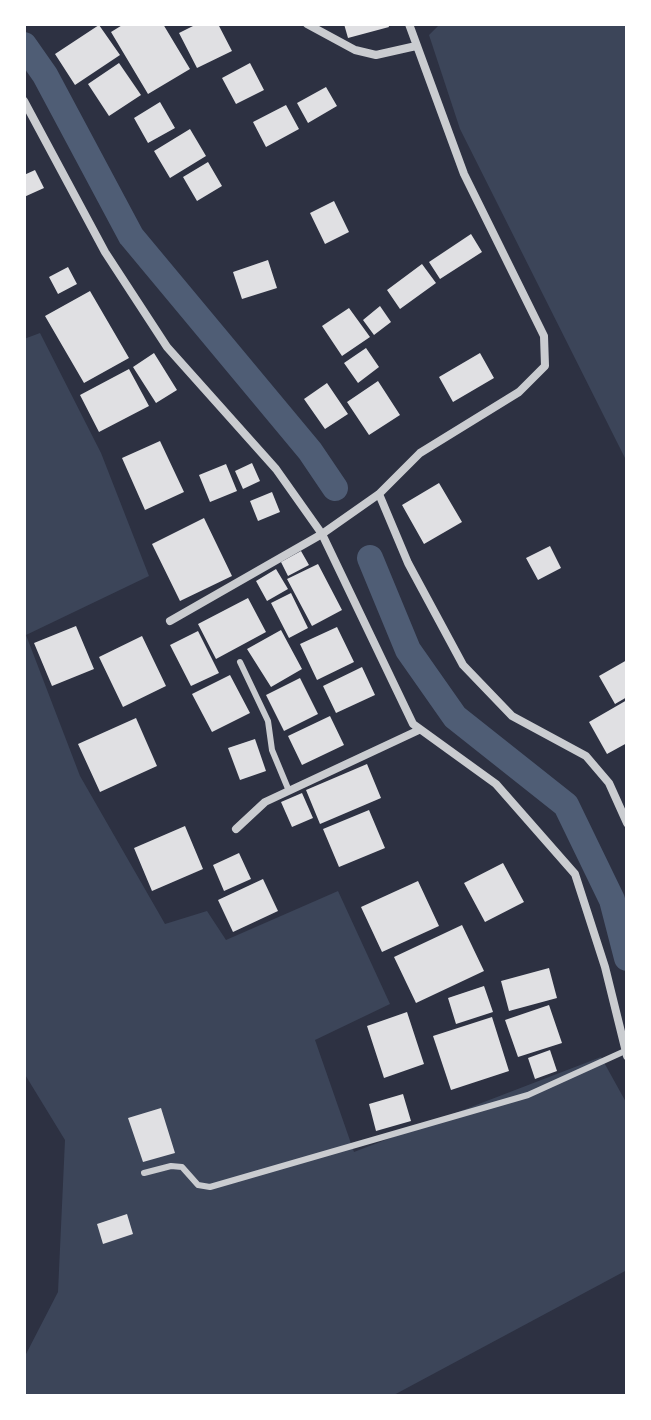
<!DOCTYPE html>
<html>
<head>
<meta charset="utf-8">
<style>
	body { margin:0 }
	#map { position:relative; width:651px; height:1420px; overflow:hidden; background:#2d3142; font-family:Roboto,sans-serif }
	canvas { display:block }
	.frame { position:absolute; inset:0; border:26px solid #fff; pointer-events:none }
</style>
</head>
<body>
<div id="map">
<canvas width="651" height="1420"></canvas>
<div class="frame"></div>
</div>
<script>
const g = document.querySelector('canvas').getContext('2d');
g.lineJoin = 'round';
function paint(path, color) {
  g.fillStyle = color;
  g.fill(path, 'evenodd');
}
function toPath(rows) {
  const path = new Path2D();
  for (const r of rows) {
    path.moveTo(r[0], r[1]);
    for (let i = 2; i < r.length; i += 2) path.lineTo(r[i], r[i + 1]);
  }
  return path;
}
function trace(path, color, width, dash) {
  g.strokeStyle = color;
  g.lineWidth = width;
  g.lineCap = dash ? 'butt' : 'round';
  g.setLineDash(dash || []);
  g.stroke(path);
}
const green = toPath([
	[440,24,627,24,627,462,460,129,429,35],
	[40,333,101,453,149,576,26,635,80,776,165,924,207,911,226,940,338,891,390,1004,315,1040,354,1152,601,1057,627,1104,627,1270,392,1396,24,1396,24,1358,58,1292,65,1140,24,1073,24,339]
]);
const canal = toPath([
	[24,45,45,75,131,236,310,451,335,488],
	[370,558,408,650,455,717,566,805,612,900,627,958]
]);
const building = toPath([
	[124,24,163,24,190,69,148,94,111,32],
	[197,24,218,24,232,51,197,68,179,33],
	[344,24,388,24,389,27,348,38],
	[99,25,120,55,75,85,55,54],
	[119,63,141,95,109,116,88,84],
	[250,63,264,90,236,104,222,78],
	[326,87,337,106,308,123,297,103],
	[160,102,175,128,148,143,134,118],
	[286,105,299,129,266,147,253,122],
	[190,129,206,156,170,178,154,151],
	[208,162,222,186,197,201,183,177],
	[35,170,44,188,24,197,24,175],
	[334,201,349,232,325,244,310,213],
	[471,234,482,252,440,279,429,262],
	[268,260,277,288,242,299,233,272],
	[422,264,436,283,400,309,387,290],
	[68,267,77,284,58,294,49,277],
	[90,291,129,358,84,383,45,316],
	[380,306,391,322,374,335,363,320],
	[349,308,370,337,342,356,322,326],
	[366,348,379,367,358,383,344,363],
	[154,353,177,390,156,403,133,367],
	[480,353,494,378,453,402,439,377],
	[129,369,149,406,99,432,80,395],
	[378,381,400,415,369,435,347,402],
	[327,383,348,414,325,429,304,399],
	[160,441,184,492,145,510,122,458],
	[252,463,260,481,243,489,235,471],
	[226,464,237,491,210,502,199,475],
	[439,483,462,522,424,544,402,505],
	[272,492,280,512,258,521,250,501],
	[204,518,232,576,180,601,152,544],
	[550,546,561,568,538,580,526,558],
	[301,551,309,565,288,576,281,562],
	[318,564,342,610,312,626,287,579],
	[276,569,288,589,267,601,256,581],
	[291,593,308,628,289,638,271,603],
	[248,598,266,632,216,659,198,624],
	[76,626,94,669,52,686,34,643],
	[337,627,354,662,317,680,300,644],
	[281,630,302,669,271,687,247,649],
	[198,631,219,673,191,686,170,645],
	[142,636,166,686,123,707,99,657],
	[627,660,627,697,615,704,599,676],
	[362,667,375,695,336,713,323,686],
	[230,675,250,713,212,732,192,694],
	[300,678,318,714,284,731,266,695],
	[627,700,627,743,607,754,589,722],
	[330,716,344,745,302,765,288,736],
	[136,718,157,766,100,792,78,744],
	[255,739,266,771,240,780,228,748],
	[367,764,381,798,320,824,306,790],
	[302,793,313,818,292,827,281,802],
	[369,810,385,848,339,867,323,829],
	[185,826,203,869,152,891,134,848],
	[239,853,251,879,224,891,213,865],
	[503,863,524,902,485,922,464,883],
	[263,879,278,911,233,932,218,900],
	[418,881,439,926,382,952,361,907],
	[462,925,484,971,416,1003,394,957],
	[549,968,557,998,509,1011,501,981],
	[484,986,493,1012,456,1024,448,998],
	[549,1005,562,1043,518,1057,505,1020],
	[407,1012,424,1064,384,1078,367,1026],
	[492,1017,509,1071,451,1090,433,1036],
	[550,1050,557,1071,535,1079,528,1058],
	[403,1094,411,1121,376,1131,369,1104],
	[161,1108,175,1153,143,1162,128,1118],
	[127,1214,133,1234,103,1244,97,1224]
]);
const service = toPath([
	[240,662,268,721,272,750,289,791],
	[144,1173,171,1166,182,1167,198,1185,210,1187,528,1095,625,1051]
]);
const minor = toPath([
	[307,24,355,50,376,55,416,46],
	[24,101,105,252,167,347,276,469,322,534,413,724,496,784,575,874,605,967,627,1056],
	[379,494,408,563,463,665,512,716,586,756,609,783,627,823],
	[170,621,322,534,379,494,420,453,519,392,545,366,544,336,464,174,409,24],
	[236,829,265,802,419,730]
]);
paint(green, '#3c4559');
trace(canal, '#4f5d75', 26);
paint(building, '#e0e0e3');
trace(service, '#caccd0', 6);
trace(minor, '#caccd0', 8);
</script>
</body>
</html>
